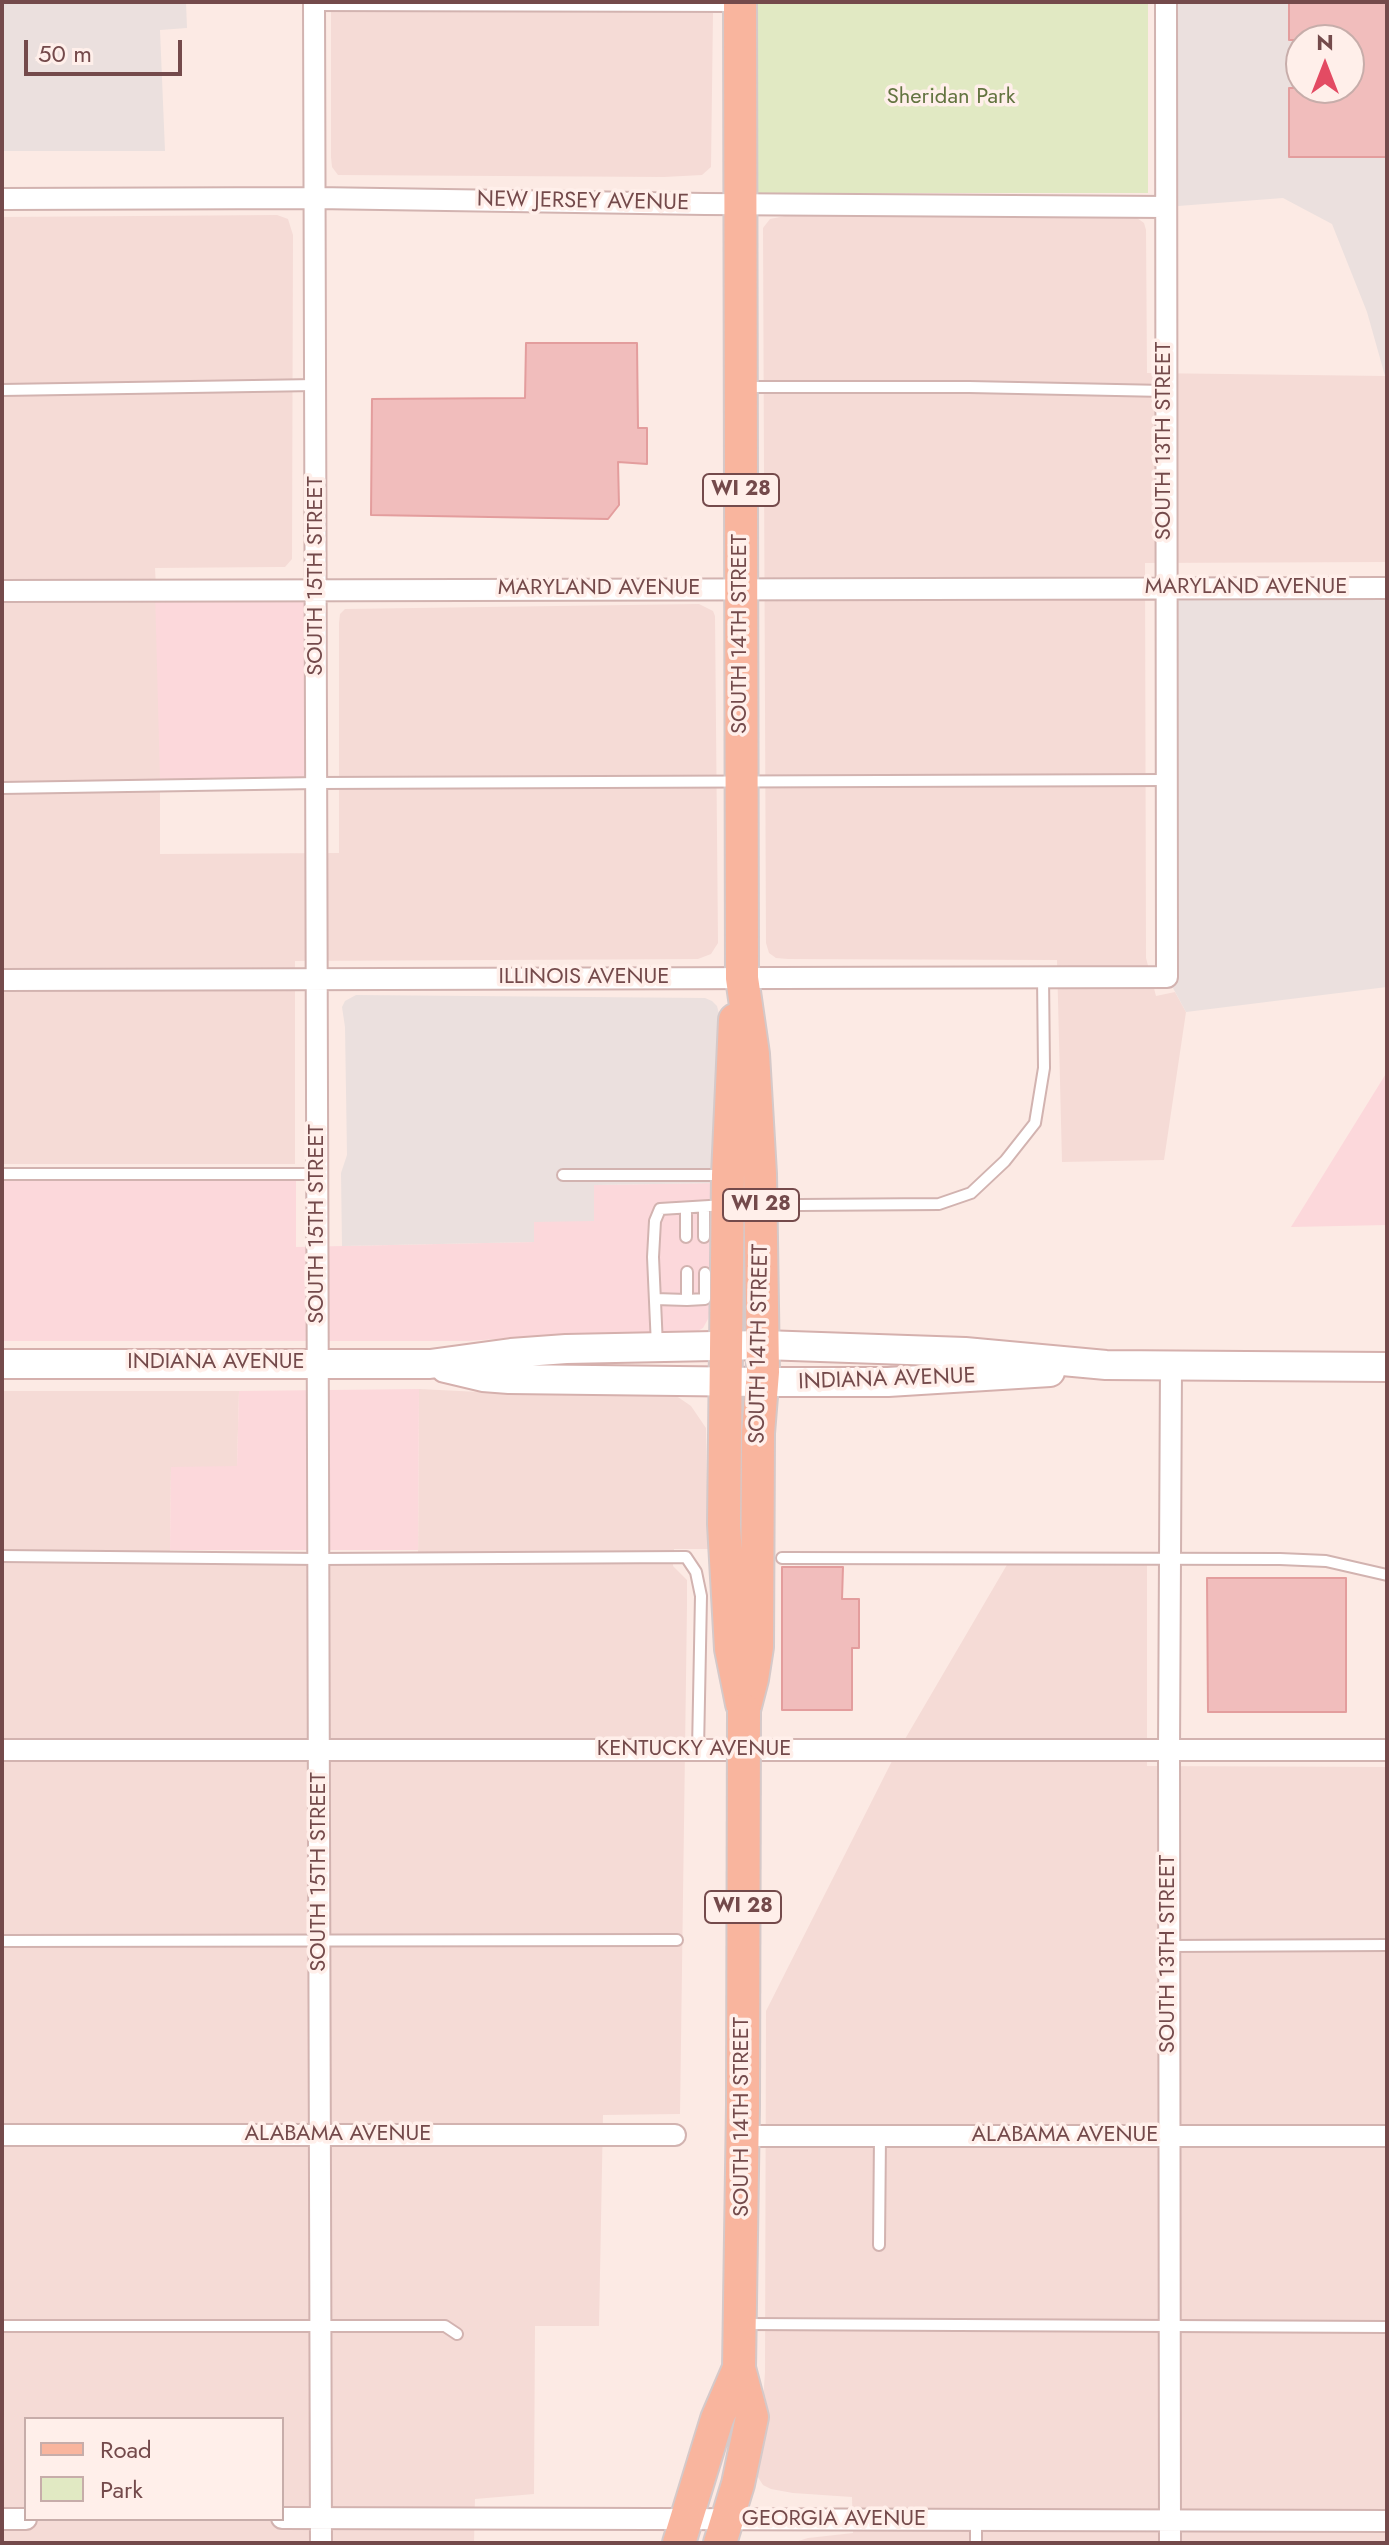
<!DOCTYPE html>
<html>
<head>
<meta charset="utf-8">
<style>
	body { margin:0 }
	#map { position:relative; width:1389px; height:2545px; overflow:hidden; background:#fceae4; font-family:Jost,sans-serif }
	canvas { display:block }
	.frame { position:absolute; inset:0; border:4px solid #744a4b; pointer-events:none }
	.legend { position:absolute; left:24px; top:2417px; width:260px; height:104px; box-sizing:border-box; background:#ffefea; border:2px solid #c7adaa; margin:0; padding:10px 14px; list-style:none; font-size:24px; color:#744a4b }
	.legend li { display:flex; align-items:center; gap:16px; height:40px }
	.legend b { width:40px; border:2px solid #c7adaa }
	.north { position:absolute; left:1285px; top:24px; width:80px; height:80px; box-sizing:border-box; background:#ffefea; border:2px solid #c7adaa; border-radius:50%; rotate:0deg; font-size:22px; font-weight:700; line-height:32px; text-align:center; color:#744a4b }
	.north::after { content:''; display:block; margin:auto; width:28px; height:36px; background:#e34b63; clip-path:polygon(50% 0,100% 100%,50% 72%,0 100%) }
	.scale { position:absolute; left:24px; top:40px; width:158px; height:36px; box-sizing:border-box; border:4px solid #744a4b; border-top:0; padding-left:10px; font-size:24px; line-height:28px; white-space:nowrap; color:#744a4b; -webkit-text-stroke:6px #ffefea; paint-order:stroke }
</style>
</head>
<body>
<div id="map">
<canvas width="1389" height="2545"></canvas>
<div class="frame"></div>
<ul class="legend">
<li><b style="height:10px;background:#f9b59e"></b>Road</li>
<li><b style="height:22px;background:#e1e9c3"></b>Park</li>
</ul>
<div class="north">N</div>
<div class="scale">50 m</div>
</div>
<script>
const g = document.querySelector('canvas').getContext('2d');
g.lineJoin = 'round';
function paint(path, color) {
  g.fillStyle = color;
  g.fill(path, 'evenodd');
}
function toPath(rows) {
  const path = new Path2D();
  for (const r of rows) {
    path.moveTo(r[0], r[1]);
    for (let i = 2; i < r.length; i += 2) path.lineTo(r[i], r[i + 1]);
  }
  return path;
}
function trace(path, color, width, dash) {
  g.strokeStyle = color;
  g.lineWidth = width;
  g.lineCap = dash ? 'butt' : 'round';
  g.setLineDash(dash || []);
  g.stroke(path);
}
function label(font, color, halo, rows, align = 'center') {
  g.font = font + ' Jost,sans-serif';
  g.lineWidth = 7;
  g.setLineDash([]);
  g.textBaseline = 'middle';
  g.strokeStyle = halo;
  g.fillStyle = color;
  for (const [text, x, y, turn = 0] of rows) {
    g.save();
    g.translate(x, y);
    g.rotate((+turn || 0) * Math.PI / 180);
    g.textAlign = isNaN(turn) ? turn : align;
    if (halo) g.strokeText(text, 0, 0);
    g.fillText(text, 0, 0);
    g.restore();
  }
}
const residential = toPath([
	[331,2,713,13,711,167,702,175,664,177,338,175,332,167,331,157],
	[1059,214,1137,218,1144,223,1146,230,1147,373,1385,376,1387,383,1387,562,1145,563,1146,958,1156,996,1175,992,1186,1012,1164,1160,1062,1162,1057,960,788,959,776,958,769,953,766,943,763,228,770,219,785,216],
	[277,215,288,219,293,235,292,559,285,567,278,567,155,568,165,776,160,776,160,854,339,853,339,623,340,614,345,609,699,604,713,611,715,616,718,943,711,954,698,959,295,961,295,1164,2,1164,2,217],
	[419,1389,540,1395,675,1395,691,1406,706,1428,708,1549,674,1549,673,1566,687,1580,687,1605,680,2114,603,2115,599,2326,535,2326,534,2494,475,2499,474,2543,2,2543,2,1391,239,1391,237,1467,171,1467,170,1563,418,1565],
	[26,2419,282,2419,282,2519,26,2519],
	[1147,1562,1147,1766,1387,1767,1387,2543,792,2543,808,2538,853,2533,852,2497,793,2493,771,2489,763,2485,754,2471,762,2416,765,2372,766,2011,891,1763,1008,1563]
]);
const commercial = toPath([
	[155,590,317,590,317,783,160,781],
	[1387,1072,1387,1225,1291,1227],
	[296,1178,296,1247,533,1242,534,1222,593,1185,714,1183,712,1299,708,1319,703,1328,693,1334,617,1336,577,1333,469,1341,2,1341,2,1180],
	[419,1389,418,1550,170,1550,171,1467,237,1466,239,1391]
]);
const industrial = toPath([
	[2,2,186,2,187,28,160,30,165,151,2,151],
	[1166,2,1387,2,1387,383,1367,312,1332,224,1283,198,1165,207],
	[1301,40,1349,40,1349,88,1301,88],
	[1387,588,1387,987,1186,1012,1167,977,1166,589],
	[356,995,705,998,712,1001,717,1006,719,1014,714,1183,594,1185,594,1221,534,1222,534,1242,342,1246,341,1173,347,1155,345,1027,342,1007,345,1001]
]);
const green = toPath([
	[753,2,1148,2,1148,193,752,193]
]);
const building = toPath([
	[1289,2,1387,2,1387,157,1289,157,1289,88,1349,88,1349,40,1289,40,1289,2],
	[526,343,637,343,638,428,647,428,647,464,618,462,619,505,608,519,371,515,372,399,525,398,526,343],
	[782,1567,843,1567,842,1599,859,1599,859,1648,852,1648,852,1710,782,1710,782,1567],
	[1207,1578,1346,1578,1346,1712,1208,1712,1207,1578]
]);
const lane = toPath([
	[314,5,738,6],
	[743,387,969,387,1165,391],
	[2,390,316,385],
	[2,788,317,783,1166,780],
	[2,1174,318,1174],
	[563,1175,722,1175],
	[800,1205,939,1204,971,1193,1005,1161,1035,1123,1044,1068,1043,977],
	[704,1207,704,1237],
	[686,1208,686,1237],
	[655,1299,687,1300,687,1272],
	[687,1300,705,1299,705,1273],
	[657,1346,653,1257,655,1221,660,1209,726,1205],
	[2,1556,319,1559,686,1557,696,1572,701,1596,698,1750],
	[782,1558,1280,1559,1326,1561,1387,1575],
	[2,1941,677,1940],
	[1169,1946,1387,1945],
	[879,2245,880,2136],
	[745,2324,1387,2327],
	[2,2326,445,2326,457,2334],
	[976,2543,976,2520]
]);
const street = toPath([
	[314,2,321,2543],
	[2,199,316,198,705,204,1165,207],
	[2,591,1387,588],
	[2,980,1167,977,1166,2],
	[2,1750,1387,1750],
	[2,2135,675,2135],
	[743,2136,1387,2136],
	[282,2518,1387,2521],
	[2,2519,26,2519],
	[1170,2543,1169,1750,1171,1366]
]);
const secondary = toPath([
	[2,1364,430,1364,511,1353,566,1349,763,1345,965,1352,1106,1365,1387,1367],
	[445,1368,483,1377,509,1379,762,1382,888,1382,1050,1372]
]);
const primary = toPath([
	[740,2,742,978,753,1054,760,1174,763,1372,758,1433,757,1647,752,1679,744,1710],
	[735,1020,728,1175,724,1524,731,1649,742,1704],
	[679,2543,717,2419,739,2368],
	[720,2543,738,2484,752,2417,739,2368,743,2105]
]);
const primaryBridge = toPath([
	[743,2105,744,1710]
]);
const shields = [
	[741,490,76],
	[761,1205,76],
	[743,1907,76]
];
const shieldNames = [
	["WI 28",741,490],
	["WI 28",761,1205],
	["WI 28",743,1907]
];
const parkNames = [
	["Sheridan Park",951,98]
];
const streetNames = [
	["NEW JERSEY AVENUE",583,202,1],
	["SOUTH 13TH STREET",1165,441,-90],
	["SOUTH 15TH STREET",317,576,-90],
	["MARYLAND AVENUE",1246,588],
	["MARYLAND AVENUE",599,589],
	["SOUTH 14TH STREET",741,634,-90],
	["ILLINOIS AVENUE",584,978],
	["SOUTH 15TH STREET",318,1224,-90],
	["SOUTH 14TH STREET",760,1344,-89],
	["INDIANA AVENUE",216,1363],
	["INDIANA AVENUE",887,1380,-2],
	["KENTUCKY AVENUE",694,1750],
	["SOUTH 15TH STREET",320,1872,-90],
	["SOUTH 13TH STREET",1169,1954,-90],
	["SOUTH 14TH STREET",743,2117,-90],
	["ALABAMA AVENUE",338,2135],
	["ALABAMA AVENUE",1065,2136],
	["GEORGIA AVENUE",834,2520]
];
paint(residential, '#f5dbd6');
paint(commercial, '#fcd8db');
paint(industrial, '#ebe0de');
paint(green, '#e1e9c3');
paint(building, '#f1bdbc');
trace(building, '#e39d9d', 2);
trace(lane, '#d2b3b0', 14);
trace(street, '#d2b3b0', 24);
trace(secondary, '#d5b0ad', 32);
trace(primary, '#d5c9c9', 36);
trace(lane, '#fff', 10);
trace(street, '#fff', 20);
trace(secondary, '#fff', 28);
trace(primary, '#f9b59e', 32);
trace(primaryBridge, '#d5c9c9', 36, []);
trace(primaryBridge, '#f9b59e', 32);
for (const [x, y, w] of shields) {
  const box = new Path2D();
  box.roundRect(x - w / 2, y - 16, w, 32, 6);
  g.fillStyle = '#ffefea';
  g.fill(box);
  trace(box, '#744a4b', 2);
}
label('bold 20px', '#744a4b', null, shieldNames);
label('22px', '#637440', '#ffefea', parkNames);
label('22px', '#744a4b', '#ffefea', streetNames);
</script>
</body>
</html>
